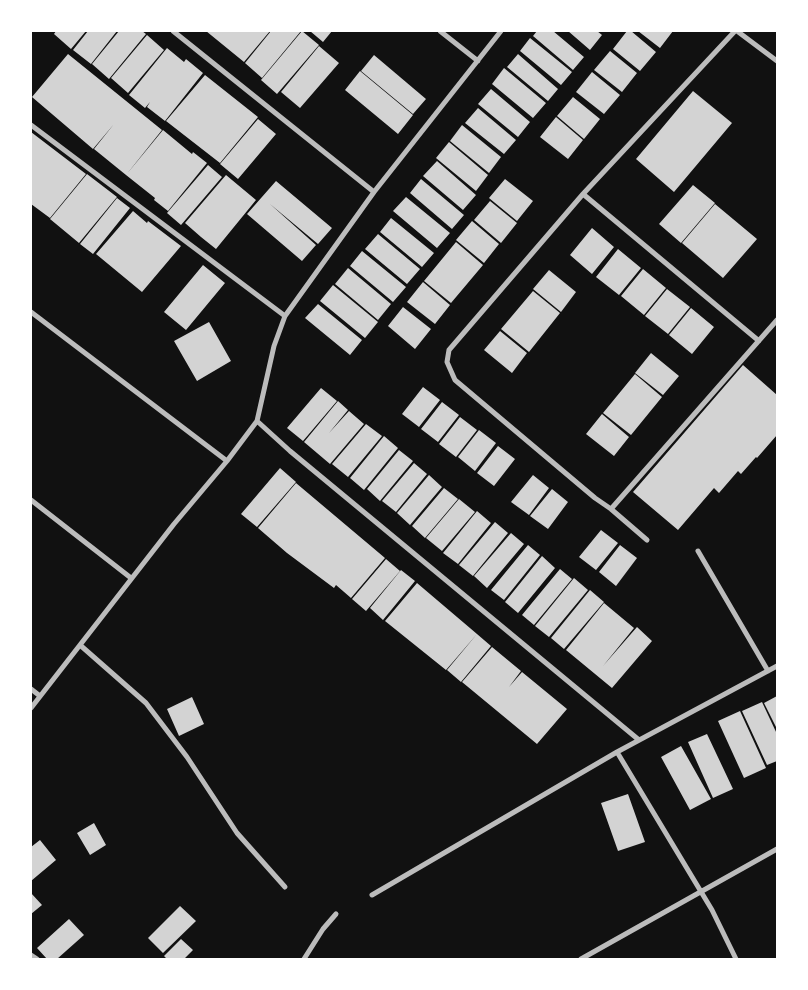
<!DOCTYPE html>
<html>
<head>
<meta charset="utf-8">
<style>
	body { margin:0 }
	#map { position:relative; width:808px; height:990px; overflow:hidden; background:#111; font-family:"Open Sans",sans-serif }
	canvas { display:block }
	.frame { position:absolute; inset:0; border:32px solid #fff; pointer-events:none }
</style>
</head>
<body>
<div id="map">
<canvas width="808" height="990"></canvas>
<div class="frame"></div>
</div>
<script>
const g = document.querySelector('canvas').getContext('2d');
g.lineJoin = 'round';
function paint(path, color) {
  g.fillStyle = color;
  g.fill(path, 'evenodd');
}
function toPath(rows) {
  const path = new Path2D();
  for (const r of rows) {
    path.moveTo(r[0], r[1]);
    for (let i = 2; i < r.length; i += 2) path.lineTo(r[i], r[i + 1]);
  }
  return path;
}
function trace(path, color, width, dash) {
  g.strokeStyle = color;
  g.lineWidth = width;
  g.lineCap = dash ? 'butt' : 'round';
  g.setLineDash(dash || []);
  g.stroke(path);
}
const building = toPath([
	[56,31,86,31,71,49,54,34],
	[88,31,117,31,91,64,73,50],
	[119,31,142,31,146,34,109,79,92,64],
	[206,31,270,31,244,62],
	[271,31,301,31,262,78,245,63],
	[302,31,319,45,277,94,261,80],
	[310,31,332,31,323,42],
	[537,31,553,31,584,57,573,70,533,36],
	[568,31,597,31,602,35,590,50],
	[627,31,631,31,656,52,640,71,613,49],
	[638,31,673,31,660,48],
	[147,35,164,50,128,93,111,78],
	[530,38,572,72,561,85,520,51],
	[319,46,339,63,300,108,281,92],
	[167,48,184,62,186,59,203,73,165,121,147,107,150,102,145,108,129,95],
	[610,51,637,73,622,92,594,70],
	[68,54,162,130,126,175,94,149,114,124,93,149,32,97],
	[518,54,558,89,548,101,507,67],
	[374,55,426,99,413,114,361,71],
	[504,68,546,103,533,118,492,84],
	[360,71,413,115,398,134,345,90],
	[592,72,620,95,604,114,576,92],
	[205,75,258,117,220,163,166,121],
	[491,89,530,122,518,137,478,104],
	[693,91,732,123,674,192,636,159],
	[573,97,600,119,584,139,557,116],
	[478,108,516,140,504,154,465,123],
	[556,117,583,140,568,159,540,137],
	[258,119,276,134,238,179,220,164],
	[462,125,501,157,489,173,450,141],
	[163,130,192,154,193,152,207,163,168,211,154,200,155,198,126,175],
	[31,132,86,174,50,218,31,204],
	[449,142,488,175,476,191,436,158],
	[437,161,476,195,463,210,423,176],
	[208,165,222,177,181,225,167,213],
	[87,174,117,197,79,243,50,219],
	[226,175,256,200,216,249,201,237,223,210,201,237,185,223],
	[421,179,464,215,452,229,410,193],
	[505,179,533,201,517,221,489,198],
	[276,181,332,228,318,244,270,204,316,245,302,261,247,214],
	[693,185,715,203,681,243,659,224],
	[406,197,450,233,437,248,393,211],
	[117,198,130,208,93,254,80,244],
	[490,201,517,223,501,243,474,220],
	[715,204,757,239,723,278,682,243],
	[133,211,147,223,148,221,181,246,142,292,96,254],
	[391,218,434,253,422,267,380,232],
	[472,221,499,244,484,263,456,240],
	[592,228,614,247,592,274,570,255],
	[378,234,420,269,407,284,365,249],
	[456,242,483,265,451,303,424,281],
	[618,249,641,268,619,295,596,277],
	[362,251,406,287,393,302,350,266],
	[203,265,225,283,186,330,164,312],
	[348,268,391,304,378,320,335,284],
	[643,269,666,288,644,315,621,296],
	[549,270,576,292,561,312,533,289],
	[423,282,450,305,435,324,407,302],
	[333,285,378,322,365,338,320,301],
	[667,289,690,307,668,334,645,316],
	[533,291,560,313,529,352,501,329],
	[318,304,362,340,350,355,305,318],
	[403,307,431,329,415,349,388,326],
	[691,308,714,327,692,354,669,335],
	[209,322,231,361,197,381,174,341],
	[500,331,527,353,512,373,484,350],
	[651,353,679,376,663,395,635,373],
	[743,365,777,395,777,435,757,458,756,457,741,474,738,471,719,493,714,488,678,530,633,492],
	[635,374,662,397,631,435,603,413],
	[423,387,440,400,419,427,402,414],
	[321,388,337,401,303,441,287,428],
	[338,401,348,410,329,433,349,411,364,424,330,464,304,442],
	[442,402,459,415,438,442,421,429],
	[602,414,629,437,614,456,586,434],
	[460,417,477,430,456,457,439,444],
	[366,424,382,436,348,477,332,464],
	[479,430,496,443,475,471,458,457],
	[384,436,398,448,364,490,350,478],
	[498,446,515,459,494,486,477,473],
	[399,450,413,461,380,501,367,489],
	[414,463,427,474,396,512,382,501],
	[280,468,296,482,257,527,241,514],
	[429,475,442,487,410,525,397,513],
	[533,475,549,488,529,515,511,502],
	[296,483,385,558,351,598,336,585,334,588,287,553,258,528],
	[444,488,458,499,425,538,412,526],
	[552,489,568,502,548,529,530,516],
	[459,499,475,512,442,551,426,538],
	[477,511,491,523,458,564,443,553],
	[495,522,508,533,473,576,459,565],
	[601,530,618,543,596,570,579,557],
	[511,533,524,544,487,588,474,576],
	[528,545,540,555,504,600,491,590],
	[620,545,637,558,616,586,599,572],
	[542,556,555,568,518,613,505,602],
	[386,559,400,571,366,611,352,599],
	[560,569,572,579,534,625,522,615],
	[401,570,415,581,383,620,370,608],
	[574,578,588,590,549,637,535,626],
	[417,583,477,634,446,670,385,621],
	[590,590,604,602,564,649,551,638],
	[604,603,634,628,603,666,637,627,652,641,612,688,566,650],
	[477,634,491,646,461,682,447,670],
	[492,647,521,671,509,687,522,672,567,709,537,744,462,682],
	[777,696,777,729,764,703],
	[192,697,204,724,179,736,167,709],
	[762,702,777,734,777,761,767,765,742,711],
	[740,711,766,768,744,778,718,721],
	[707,734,733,789,713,798,688,742],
	[681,746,711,799,690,810,661,757],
	[628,794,645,842,618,851,601,803],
	[94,823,106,845,90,855,77,833],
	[40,840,56,860,31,881,31,847],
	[31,893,42,905,31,914],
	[180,906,196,921,163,953,148,938],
	[69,919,84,935,57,959,47,959,37,948],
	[181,939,193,950,184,959,167,959,164,956]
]);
const minor = toPath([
	[173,31,374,192],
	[440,31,478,61],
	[735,31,583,194,449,350,447,362,455,380,595,498,611,509,777,320],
	[737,31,777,61],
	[31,125,285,316],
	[583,194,759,341],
	[31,312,227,461],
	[257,421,290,451,639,740],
	[31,500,131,578],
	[611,509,647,540],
	[698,551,768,671],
	[80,645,146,703,187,757,237,833,285,887],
	[31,689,40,696],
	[31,708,174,524,227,461,257,421,274,346,285,316,374,192,501,31],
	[617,752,712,910,736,959],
	[372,895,617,752,777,666],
	[31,955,37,959],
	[304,959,323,929,336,914],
	[581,959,777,849]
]);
paint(building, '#d3d3d3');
trace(minor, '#bcbcbc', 5);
</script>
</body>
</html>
